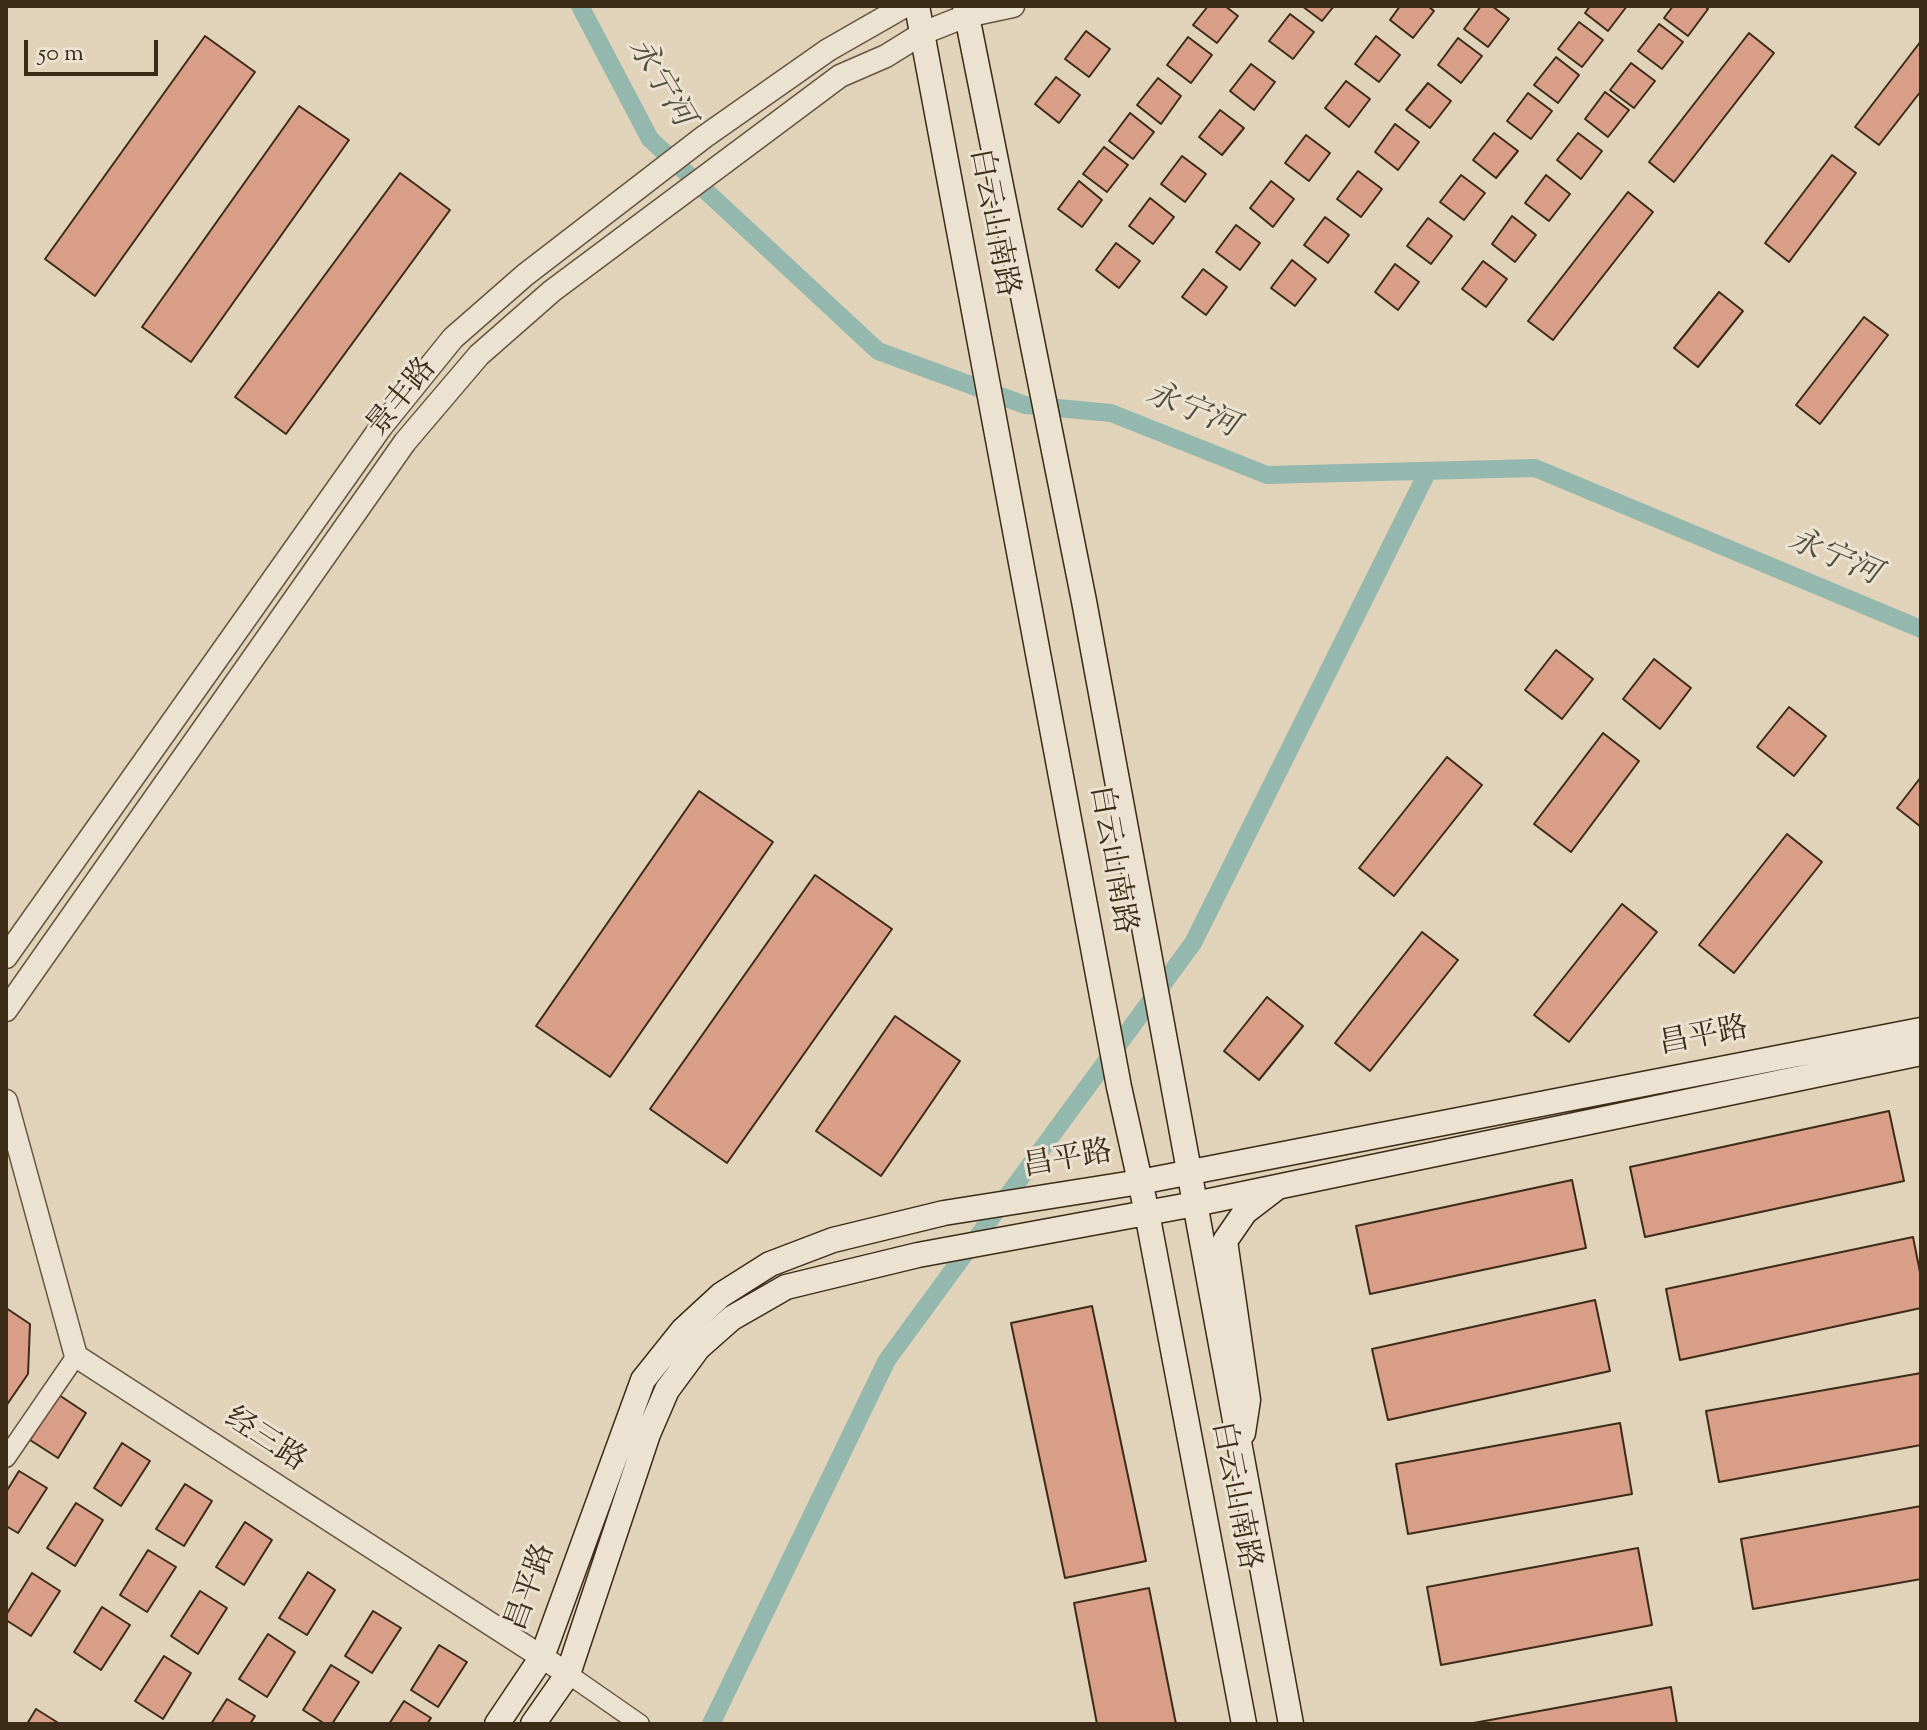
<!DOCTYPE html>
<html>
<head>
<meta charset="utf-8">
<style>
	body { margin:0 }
	#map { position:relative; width:1927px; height:1730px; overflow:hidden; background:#e1d3b9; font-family:"Sorts Mill Goudy",serif }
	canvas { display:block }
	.frame { position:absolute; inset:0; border:8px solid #3c2b16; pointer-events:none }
	.scale { position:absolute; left:24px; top:40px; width:134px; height:36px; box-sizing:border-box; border:4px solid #3c2b16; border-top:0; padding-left:10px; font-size:24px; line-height:28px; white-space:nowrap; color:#3c2b16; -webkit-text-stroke:6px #ece2d2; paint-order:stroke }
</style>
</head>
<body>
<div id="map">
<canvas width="1927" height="1730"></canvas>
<div class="frame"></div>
<div class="scale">50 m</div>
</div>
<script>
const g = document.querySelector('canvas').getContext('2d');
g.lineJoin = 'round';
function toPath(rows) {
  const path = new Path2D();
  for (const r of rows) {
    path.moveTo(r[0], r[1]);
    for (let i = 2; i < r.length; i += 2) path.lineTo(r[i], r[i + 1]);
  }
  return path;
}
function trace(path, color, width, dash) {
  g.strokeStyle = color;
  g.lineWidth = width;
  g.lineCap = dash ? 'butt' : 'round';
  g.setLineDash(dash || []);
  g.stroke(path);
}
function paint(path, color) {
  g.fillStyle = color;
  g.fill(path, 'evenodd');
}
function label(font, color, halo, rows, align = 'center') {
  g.font = font + ' "Sorts Mill Goudy","Noto Serif SC",serif';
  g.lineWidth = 6;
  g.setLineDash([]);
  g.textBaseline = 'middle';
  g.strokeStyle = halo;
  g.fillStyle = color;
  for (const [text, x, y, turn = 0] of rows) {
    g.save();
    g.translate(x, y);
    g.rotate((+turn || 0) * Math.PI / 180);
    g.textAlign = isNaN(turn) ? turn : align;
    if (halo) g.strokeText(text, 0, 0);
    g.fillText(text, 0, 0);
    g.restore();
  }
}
const canal = toPath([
	[580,6,650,139,878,351,1025,405,1111,413,1267,475,1535,468,1921,629],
	[711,1724,887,1360,1193,943,1428,471]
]);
const building = toPath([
	[1208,6,1225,6,1238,16,1217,43,1193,25,1208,6],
	[1302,6,1334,6,1322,21,1302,6],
	[1400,6,1428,6,1434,11,1413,38,1390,20,1400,6],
	[1481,6,1492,6,1509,19,1488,47,1464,29,1481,6],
	[1590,6,1627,6,1608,31,1585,13,1590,6],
	[1673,6,1705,6,1708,9,1688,36,1664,18,1673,6],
	[1290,14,1314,32,1293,59,1269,41,1290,14],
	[1579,22,1603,40,1582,67,1558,49,1579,22],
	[1659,24,1683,42,1662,69,1638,51,1659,24],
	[1086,31,1110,49,1089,77,1065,59,1086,31],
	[1749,33,1774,53,1674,182,1649,162,1749,33],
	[205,36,255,72,95,296,45,259,205,36],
	[1376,36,1400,55,1379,82,1355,64,1376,36],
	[1188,37,1212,55,1191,83,1167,65,1188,37],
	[1458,38,1482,56,1461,83,1438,65,1458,38],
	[1921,41,1921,91,1879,145,1855,127,1921,41],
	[1556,57,1579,75,1558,103,1534,85,1556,57],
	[1631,63,1655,81,1634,108,1610,90,1631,63],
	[1251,64,1275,82,1254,110,1230,91,1251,64],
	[1056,77,1080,95,1059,123,1035,104,1056,77],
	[1158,78,1181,96,1161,124,1137,105,1158,78],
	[1346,81,1370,99,1349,127,1325,108,1346,81],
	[1428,83,1451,101,1430,128,1406,110,1428,83],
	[1605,92,1629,110,1608,137,1585,119,1605,92],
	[1528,93,1552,111,1531,139,1507,121,1528,93],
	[299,106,349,140,191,362,142,327,299,106],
	[1220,110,1244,128,1222,155,1199,137,1220,110],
	[1130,113,1154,132,1133,159,1109,141,1130,113],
	[1395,124,1419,142,1398,170,1375,152,1395,124],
	[1494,133,1518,151,1496,178,1473,160,1494,133],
	[1578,133,1602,151,1581,179,1557,160,1578,133],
	[1306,135,1330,153,1309,181,1285,163,1306,135],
	[1104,147,1128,165,1107,192,1083,174,1104,147],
	[1832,155,1856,173,1789,262,1765,243,1832,155],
	[1182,156,1206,174,1185,202,1161,184,1182,156],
	[1358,171,1382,189,1361,217,1337,199,1358,171],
	[400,173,450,210,286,434,235,397,400,173],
	[1461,175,1485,193,1464,220,1440,202,1461,175],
	[1546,175,1570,194,1549,221,1525,203,1546,175],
	[1079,181,1102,200,1082,227,1058,209,1079,181],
	[1271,181,1294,199,1273,227,1250,208,1271,181],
	[1628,192,1653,212,1553,340,1528,321,1628,192],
	[1150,198,1174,217,1153,244,1129,226,1150,198],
	[1512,216,1536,235,1515,262,1492,244,1512,216],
	[1325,217,1349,235,1328,263,1304,245,1325,217],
	[1428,218,1452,236,1431,264,1407,246,1428,218],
	[1236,225,1260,243,1240,270,1216,252,1236,225],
	[1116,243,1140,261,1119,288,1096,270,1116,243],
	[1292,260,1316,279,1295,306,1271,288,1292,260],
	[1483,261,1507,279,1486,307,1462,289,1483,261],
	[1395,264,1419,282,1398,310,1375,292,1395,264],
	[1203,269,1227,287,1206,315,1182,297,1203,269],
	[1719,292,1743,311,1698,367,1674,348,1719,292],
	[1864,317,1888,335,1820,424,1796,405,1864,317],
	[1556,650,1593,679,1562,719,1525,690,1556,650],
	[1654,659,1691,688,1660,729,1623,699,1654,659],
	[1789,707,1826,736,1794,776,1757,747,1789,707],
	[1603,733,1639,761,1571,852,1534,824,1603,733],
	[1447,757,1482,785,1394,896,1359,868,1447,757],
	[1921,777,1921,827,1897,808,1921,777],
	[699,791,773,842,610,1077,536,1026,699,791],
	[1787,834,1822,862,1734,973,1699,945,1787,834],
	[815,875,892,929,727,1163,650,1109,815,875],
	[1622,904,1657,932,1569,1042,1534,1015,1622,904],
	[1422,932,1458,960,1370,1071,1335,1043,1422,932],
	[1267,997,1303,1026,1259,1080,1224,1051,1267,997],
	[895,1016,960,1061,881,1176,816,1131,895,1016],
	[1889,1111,1904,1181,1645,1237,1630,1167,1889,1111],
	[1572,1180,1586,1248,1370,1294,1356,1226,1572,1180],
	[1913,1237,1921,1277,1921,1308,1680,1360,1666,1289,1913,1237],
	[1595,1300,1610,1371,1388,1420,1372,1349,1595,1300],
	[1092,1306,1146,1561,1065,1578,1011,1323,1092,1306],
	[6,1308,30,1324,28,1374,6,1406,6,1308],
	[1921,1373,1921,1445,1719,1482,1706,1411,1921,1373],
	[59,1395,86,1413,58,1458,30,1440,59,1395],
	[1620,1423,1632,1494,1408,1534,1396,1464,1620,1423],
	[122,1443,150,1461,121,1506,94,1488,122,1443],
	[19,1471,47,1488,18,1533,6,1526,6,1492,19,1471],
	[185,1484,212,1501,184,1546,156,1529,185,1484],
	[76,1503,103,1520,75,1566,47,1548,76,1503],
	[1921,1506,1921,1579,1753,1609,1741,1539,1921,1506],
	[245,1522,272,1540,244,1585,216,1567,245,1522],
	[1638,1548,1652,1625,1441,1665,1427,1587,1638,1548],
	[148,1550,176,1567,147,1612,120,1595,148,1550],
	[308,1572,335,1590,307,1635,279,1618,308,1572],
	[32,1573,60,1591,31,1636,6,1620,6,1615,32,1573],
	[1149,1588,1176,1724,1097,1724,1074,1603,1149,1588],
	[200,1591,227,1608,198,1654,171,1636,200,1591],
	[102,1607,130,1625,101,1670,74,1652,102,1607],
	[373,1611,401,1628,372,1673,345,1656,373,1611],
	[268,1634,295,1652,267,1697,239,1679,268,1634],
	[439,1645,467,1662,438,1707,411,1690,439,1645],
	[164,1656,191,1673,163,1719,135,1701,164,1656],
	[331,1665,359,1682,332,1724,325,1724,303,1710,331,1665],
	[1671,1687,1677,1724,1468,1724,1671,1687],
	[227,1699,255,1716,250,1724,211,1724,227,1699],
	[404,1701,431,1718,427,1724,389,1724,404,1701],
	[36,1709,60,1724,27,1724,36,1709]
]);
const minor = toPath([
	[6,1458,76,1356],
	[568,1674,640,1724]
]);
const tertiary = toPath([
	[6,957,381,427,453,338,525,275,704,137,828,50,905,6],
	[6,1010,405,442,479,355,552,291,840,76,886,56,923,33,966,16,1013,6],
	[6,1101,76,1356,568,1674]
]);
const secondary = toPath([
	[917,6,1119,1087,1147,1213,1244,1724],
	[965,6,1084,601,1291,1724],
	[1243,1433,1248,1400,1225,1241,1245,1212,1275,1189],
	[497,1724,542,1657,643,1380,683,1330,721,1295,770,1264,833,1240,944,1213,1140,1182,1921,1030],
	[533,1724,568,1674,648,1434,667,1390,698,1348,732,1318,786,1287,918,1255,1195,1204,1921,1053]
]);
const streetNames = [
	["白云山南路",991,223,79],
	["景丰路",404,399,-51],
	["白云山南路",1110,860,80],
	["昌平路",1704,1039,-11],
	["昌平路",1068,1162,-10],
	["经三路",264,1442,33],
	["白云山南路",1233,1496,79],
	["昌平路",533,1588,-70]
];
const waterNames = [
	["永宁河",658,84,59],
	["永宁河",1191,413,22],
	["永宁河",1833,560,23]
];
trace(canal, '#94b8ae', 18);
paint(building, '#d99e87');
trace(building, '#3c2b16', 2);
trace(minor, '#65553f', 21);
trace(tertiary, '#65553f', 25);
trace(secondary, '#3c2b16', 27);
trace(minor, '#ece2d2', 18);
trace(tertiary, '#ece2d2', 22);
trace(secondary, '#ece2d2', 24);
label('30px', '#3c2b16', '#ece2d2', streetNames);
label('italic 32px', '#524e3c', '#ece2d2', waterNames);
</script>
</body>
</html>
